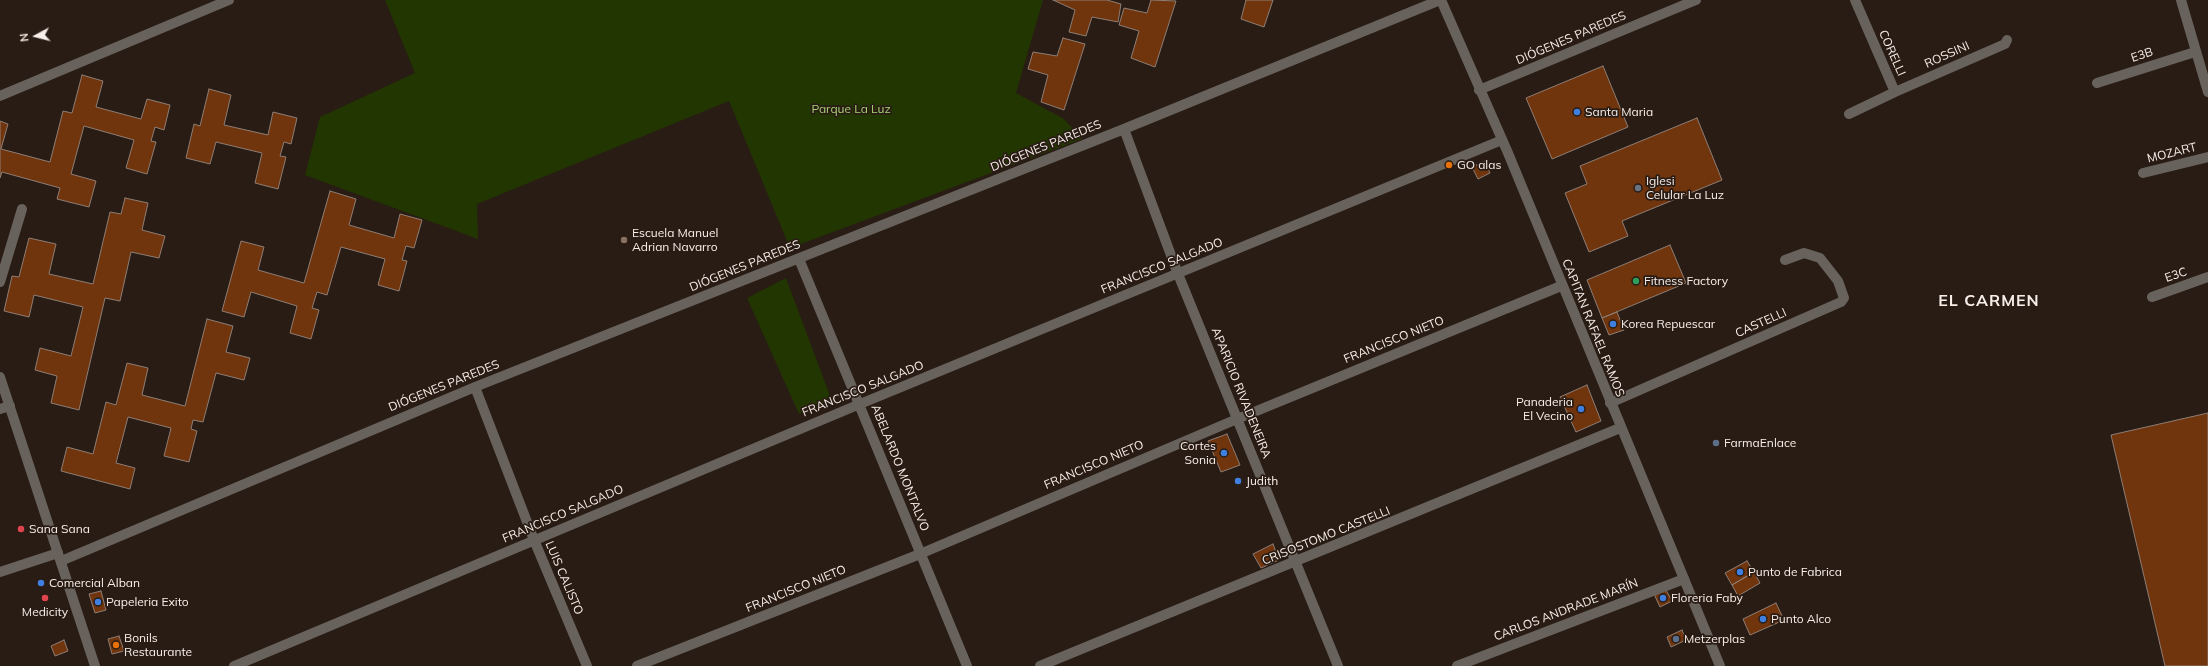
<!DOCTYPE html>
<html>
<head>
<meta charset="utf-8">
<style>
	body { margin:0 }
	#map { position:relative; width:2208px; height:666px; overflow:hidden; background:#291c14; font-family:Mulish,sans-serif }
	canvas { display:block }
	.north { position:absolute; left:16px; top:16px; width:40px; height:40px; -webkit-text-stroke:3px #291c14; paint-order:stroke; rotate:263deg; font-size:11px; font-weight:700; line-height:16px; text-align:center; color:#f8eee9 }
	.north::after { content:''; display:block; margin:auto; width:14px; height:18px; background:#f8eee9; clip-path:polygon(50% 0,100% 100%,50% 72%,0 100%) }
</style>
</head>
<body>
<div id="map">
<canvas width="2208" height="666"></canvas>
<div class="north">N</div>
</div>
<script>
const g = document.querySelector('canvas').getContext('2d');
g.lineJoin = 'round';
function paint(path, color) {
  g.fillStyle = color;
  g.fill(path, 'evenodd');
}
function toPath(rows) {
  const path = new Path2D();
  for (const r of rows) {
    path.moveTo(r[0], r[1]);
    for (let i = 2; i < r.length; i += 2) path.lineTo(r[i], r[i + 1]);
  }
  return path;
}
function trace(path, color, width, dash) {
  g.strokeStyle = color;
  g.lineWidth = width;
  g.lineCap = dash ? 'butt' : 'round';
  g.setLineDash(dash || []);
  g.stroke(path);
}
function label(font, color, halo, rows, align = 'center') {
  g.font = font + ' Mulish,sans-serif';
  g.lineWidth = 3.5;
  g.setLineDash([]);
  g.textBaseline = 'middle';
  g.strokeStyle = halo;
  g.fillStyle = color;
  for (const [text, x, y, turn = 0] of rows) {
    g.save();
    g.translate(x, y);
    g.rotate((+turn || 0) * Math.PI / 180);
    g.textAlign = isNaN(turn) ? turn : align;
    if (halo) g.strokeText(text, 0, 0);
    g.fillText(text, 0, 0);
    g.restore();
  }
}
const green = toPath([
	[385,0,1043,0,1016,93,1064,119,1082,139,790,248,729,101,477,204,478,239,305,175,320,117,415,73],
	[786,278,832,401,799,414,747,298]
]);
const building = toPath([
	[1053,0,1107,0,1121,4,1118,22,1092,17,1086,36,1069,32,1075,10,1053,0],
	[1151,0,1176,1,1155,67,1131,58,1139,31,1119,25,1124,8,1147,13,1151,0],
	[1246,0,1273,0,1264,27,1241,19,1246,0],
	[1063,38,1085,44,1064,110,1041,102,1048,75,1028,69,1033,52,1057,56,1063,38],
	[1603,66,1628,127,1552,159,1526,98,1603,66],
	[82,75,103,81,96,107,141,119,147,99,170,105,164,130,155,127,151,141,156,142,147,174,126,168,134,140,84,126,71,174,96,181,89,207,57,199,60,188,2,172,0,178,0,121,8,124,1,149,50,162,63,111,72,113,82,75],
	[209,89,231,95,224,125,268,135,273,112,297,118,291,144,284,142,280,156,286,157,278,189,255,183,262,153,216,142,210,164,186,158,194,124,200,126,209,89],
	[1697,118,1722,180,1622,221,1628,236,1589,252,1565,193,1587,184,1580,166,1697,118],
	[1485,161,1490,173,1478,179,1472,167,1485,161],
	[330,191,356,199,349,225,394,238,400,214,422,220,414,248,406,246,402,260,407,261,399,291,378,285,385,259,341,247,327,295,317,292,312,308,319,310,311,339,290,333,297,306,251,292,244,317,222,311,241,241,264,247,258,270,304,283,330,191],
	[125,198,148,203,142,230,165,236,159,258,131,252,120,301,105,298,79,410,51,403,57,376,35,370,40,348,71,356,83,307,34,295,29,317,4,311,12,276,19,277,29,238,56,244,49,274,93,284,110,212,121,214,125,198],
	[1670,245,1686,283,1602,318,1587,280,1670,245],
	[1617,312,1624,330,1609,335,1602,318,1617,312],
	[207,319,233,326,226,352,250,358,244,380,216,373,203,422,193,420,191,429,197,431,189,462,164,456,171,428,128,417,116,463,135,468,130,489,61,471,67,447,93,454,106,402,116,405,127,363,148,368,142,395,185,406,207,319],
	[1587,385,1601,421,1576,432,1560,397,1587,385],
	[2208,413,2208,666,2165,666,2111,435,2208,413],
	[1227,434,1240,465,1221,472,1208,441,1227,434],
	[1273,544,1279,560,1261,568,1253,554,1273,544],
	[1747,561,1754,572,1732,585,1725,573,1747,561],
	[1754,572,1760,583,1738,596,1732,585,1754,572],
	[1666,590,1672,601,1660,607,1654,594,1666,590],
	[101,591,106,610,95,613,89,594,101,591],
	[1776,603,1784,620,1750,635,1743,619,1776,603],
	[1682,630,1686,640,1671,647,1667,637,1682,630],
	[119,636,124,651,112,654,108,639,119,636],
	[64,640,68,651,55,656,51,646,64,640]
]);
const minor = toPath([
	[2181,0,2208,92],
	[2097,83,2195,52],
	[1479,90,1696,0],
	[1895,92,2005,44,2007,40],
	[0,96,229,0],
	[1849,114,1895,92,1855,0],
	[1124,129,1178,274,1338,666],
	[2143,173,2208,157],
	[799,259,967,666],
	[0,282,22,209],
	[2152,297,2208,277],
	[475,387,534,540,587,666],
	[1610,403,1841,302,1844,298,1838,281,1820,258,1804,253,1785,260],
	[0,409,10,406],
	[61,561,475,387,1124,129,1440,0],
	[0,572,58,553],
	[234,666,860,404,1502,140],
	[637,666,920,554,1237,419,1561,286],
	[1040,666,1620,428],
	[1457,666,1684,579]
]);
const tertiary = toPath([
	[1441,0,1508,153,1720,666],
	[0,377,95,666]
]);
const markers = [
	[1577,112,4,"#3f7fe0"],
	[1449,165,4,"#e8710a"],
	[1638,188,4,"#6b7280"],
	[624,240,4,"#8d6e63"],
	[1636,281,4,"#2e9e5b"],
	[1613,324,4,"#3f7fe0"],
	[1581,409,4,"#3f7fe0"],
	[1716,443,4,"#5c6f8a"],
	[1224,453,4,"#3f7fe0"],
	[1238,481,4,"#3f7fe0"],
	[21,529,4,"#e0444e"],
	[1740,572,4,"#3f7fe0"],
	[41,583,4,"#3f7fe0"],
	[45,598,4,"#e0444e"],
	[1663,598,4,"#3f7fe0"],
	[98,602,4,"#3f7fe0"],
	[1763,619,4,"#3f7fe0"],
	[1676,639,4,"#5c6f8a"],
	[116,645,4,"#e8710a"]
];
const streetNames = [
	["DIÓGENES PAREDES",1571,38,-23],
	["CORELLI",1892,53,66],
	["ROSSINI",1947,55,-24],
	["E3B",2142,55,-18],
	["DIÓGENES PAREDES",1046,146,-22],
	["MOZART",2172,153,-14],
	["DIÓGENES PAREDES",745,266,-22],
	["FRANCISCO SALGADO",1162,266,-22],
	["E3C",2176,275,-19],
	["CASTELLI",1761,323,-24],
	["CAPITAN RAFAEL RAMOS",1593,328,68],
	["FRANCISCO NIETO",1394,340,-22],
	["DIÓGENES PAREDES",444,386,-22],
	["FRANCISCO SALGADO",863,389,-22],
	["APARICIO RIVADENEIRA",1241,393,68],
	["FRANCISCO NIETO",1094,465,-23],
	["ABELARDO MONTALVO",900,468,68],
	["FRANCISCO SALGADO",563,514,-23],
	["CRISOSTOMO CASTELLI",1326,536,-22],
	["LUIS CALISTO",564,578,67],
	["FRANCISCO NIETO",796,589,-22],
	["CARLOS ANDRADE MARÍN",1566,610,-21]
];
const parkNames = [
	["Parque La Luz",851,109]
];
const poiNames = [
	["Santa Maria",1585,112],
	["GO alas",1457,165],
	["Iglesi",1646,181],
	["Celular La Luz",1646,195],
	["Escuela Manuel",632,233],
	["Adrian Navarro",632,247],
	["Fitness Factory",1644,281],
	["Korea Repuescar",1621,324],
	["Panaderia",1573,402,"right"],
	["El Vecino",1573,416,"right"],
	["FarmaEnlace",1724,443],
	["Cortes",1216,446,"right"],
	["Sonia",1216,460,"right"],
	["Judith",1246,481],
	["Sana Sana",29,529],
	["Punto de Fabrica",1748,572],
	["Comercial Alban",49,583],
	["Floreria Faby",1671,598],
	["Papeleria Exito",106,602],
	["Medicity",45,612,"center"],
	["Punto Alco",1771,619],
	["Bonils",124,638],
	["Restaurante",124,652],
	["Metzerplas",1684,639]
];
const districtNames = [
	["EL CARMEN",1989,301]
];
paint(green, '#223601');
paint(building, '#71350d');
trace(building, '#8e7e75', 1);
trace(minor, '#68625d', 10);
trace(tertiary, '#68625d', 10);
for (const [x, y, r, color] of markers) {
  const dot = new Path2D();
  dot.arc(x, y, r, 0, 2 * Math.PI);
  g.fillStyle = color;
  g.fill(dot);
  trace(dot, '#291c14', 1.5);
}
label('12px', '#f8eee9', '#291c14', streetNames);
label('12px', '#a7d175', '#291c14', parkNames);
label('12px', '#f8eee9', '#291c14', poiNames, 'left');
g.letterSpacing = '1px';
label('bold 16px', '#f8eee9', '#291c14', districtNames);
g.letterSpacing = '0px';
</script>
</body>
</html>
